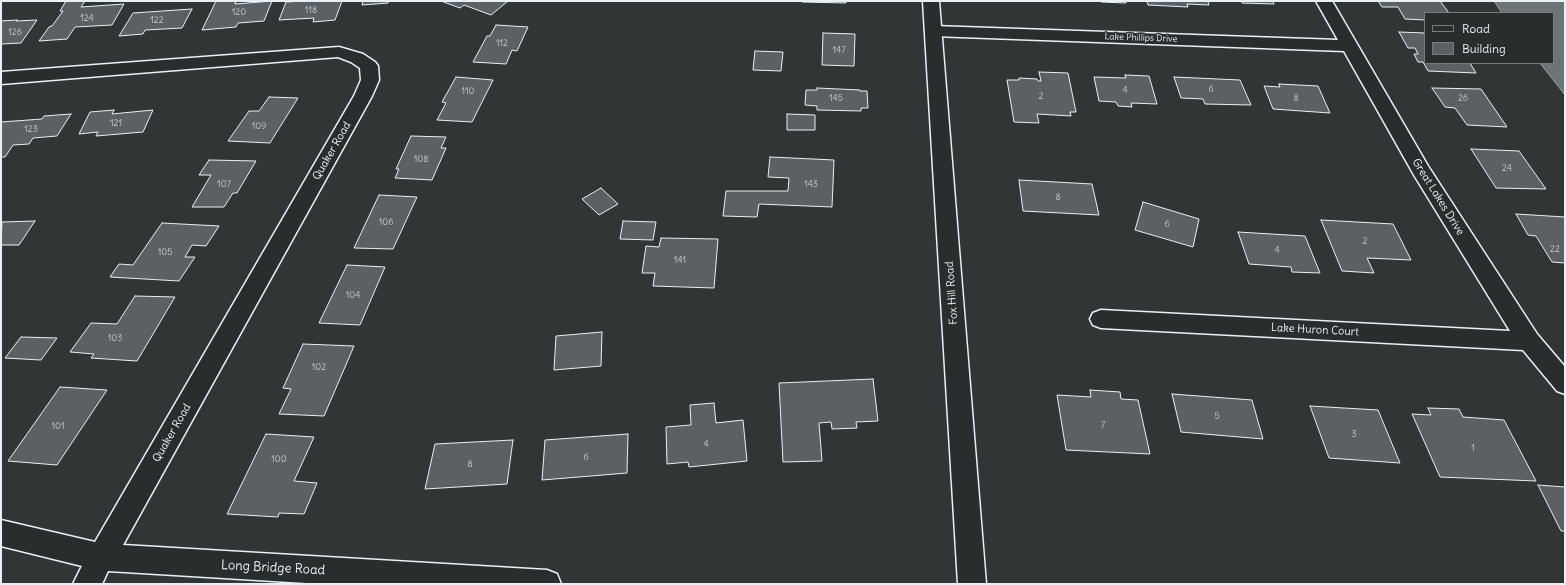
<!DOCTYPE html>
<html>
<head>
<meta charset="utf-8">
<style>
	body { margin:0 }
	#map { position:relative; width:1566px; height:585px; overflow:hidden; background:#323536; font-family:Delius,sans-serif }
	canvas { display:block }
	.frame { position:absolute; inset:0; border:2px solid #e8f1f8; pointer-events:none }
	.legend { position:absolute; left:1424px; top:12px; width:130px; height:52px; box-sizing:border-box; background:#2a2d2e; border:1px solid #767b7f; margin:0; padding:5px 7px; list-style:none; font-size:12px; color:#e8f1f8 }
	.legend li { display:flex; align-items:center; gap:8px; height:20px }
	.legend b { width:20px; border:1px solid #767b7f }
</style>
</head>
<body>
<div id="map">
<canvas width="1566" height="585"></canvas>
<div class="frame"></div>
<ul class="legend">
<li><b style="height:5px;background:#2a2d2e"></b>Road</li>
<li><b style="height:11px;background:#5c6063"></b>Building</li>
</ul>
</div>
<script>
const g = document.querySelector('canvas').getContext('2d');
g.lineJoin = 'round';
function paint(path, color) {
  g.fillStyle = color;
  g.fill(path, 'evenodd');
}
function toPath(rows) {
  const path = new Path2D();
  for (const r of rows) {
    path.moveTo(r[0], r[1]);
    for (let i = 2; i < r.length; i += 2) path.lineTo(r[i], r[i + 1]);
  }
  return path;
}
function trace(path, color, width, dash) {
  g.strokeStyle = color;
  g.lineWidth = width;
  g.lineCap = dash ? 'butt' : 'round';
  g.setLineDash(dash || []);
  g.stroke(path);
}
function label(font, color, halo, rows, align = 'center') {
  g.font = font + ' Delius,sans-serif';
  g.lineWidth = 3;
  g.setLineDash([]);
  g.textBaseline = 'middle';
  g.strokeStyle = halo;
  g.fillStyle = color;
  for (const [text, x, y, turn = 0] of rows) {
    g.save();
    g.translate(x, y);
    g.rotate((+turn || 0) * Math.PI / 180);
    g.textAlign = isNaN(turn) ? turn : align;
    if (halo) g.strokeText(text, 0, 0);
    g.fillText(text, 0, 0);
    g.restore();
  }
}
const water = toPath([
	[1494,1,1565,1,1565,95,1540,63,1553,63,1553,13,1502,13,1494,1]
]);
const building = toPath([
	[66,1,85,1,81,7,124,4,112,25,75,27,67,39,39,41,49,27,52,26,63,11,60,11,66,1],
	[216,1,236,1,235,4,272,1,264,21,238,23,236,27,202,30,216,1],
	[303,1,342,1,335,20,313,22,314,18,279,20,286,2,303,1],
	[363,1,389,1,388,3,362,5,363,1],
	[441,1,508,1,491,15,464,5,460,8,441,1],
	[802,1,846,1,846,3,802,2,802,1],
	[1101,1,1126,1,1126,3,1101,2,1101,1],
	[1147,1,1208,1,1209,5,1187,4,1188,7,1148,5,1147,1],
	[1242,1,1273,1,1274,4,1242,3,1242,1],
	[1378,1,1440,1,1449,13,1425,13,1425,20,1405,19,1398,7,1382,7,1378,1],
	[192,9,182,28,145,30,143,34,119,36,133,13,192,9],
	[17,20,16,21,37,20,21,43,1,44,1,21,17,20],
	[496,25,528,27,517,51,512,50,506,64,473,62,487,36,490,36,496,25],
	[1399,32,1425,33,1425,63,1470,63,1476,73,1428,71,1423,62,1418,62,1414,54,1418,54,1415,48,1408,48,1399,32],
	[823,33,855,34,854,66,822,65,823,33],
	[755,51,783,52,781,71,753,70,755,51],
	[1039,72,1068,73,1076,112,1070,112,1071,116,1037,114,1039,123,1014,122,1007,80,1019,80,1019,78,1037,79,1038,81,1041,81,1039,72],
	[1125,75,1149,76,1157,104,1131,103,1132,107,1118,106,1116,102,1099,101,1094,77,1126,78,1125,75],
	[456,77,493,80,472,122,437,120,446,103,442,102,456,77],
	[1174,77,1240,80,1251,105,1205,104,1203,99,1181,98,1174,77],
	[1279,84,1318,86,1330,113,1273,109,1264,86,1280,87,1279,84],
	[817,88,860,90,860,91,867,91,868,108,861,108,861,111,817,110,817,106,805,105,806,90,817,90,817,88],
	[1432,88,1481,89,1507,127,1467,125,1455,108,1445,107,1432,88],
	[269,97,298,98,270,143,228,141,249,111,259,111,269,97],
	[114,110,112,114,153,110,143,132,96,136,98,132,79,134,90,112,114,110],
	[71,114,57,136,33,138,29,144,13,145,5,157,1,157,1,122,42,119,44,116,71,114],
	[787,114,815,115,815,130,787,130,787,114],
	[411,136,446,137,441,148,446,148,432,180,395,178,399,169,396,169,411,136],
	[1471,149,1519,151,1546,189,1496,188,1471,149],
	[770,157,834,160,832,207,759,204,757,217,723,216,726,191,788,191,789,178,768,177,770,157],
	[209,160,256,161,237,193,233,193,224,207,192,207,211,175,199,175,209,160],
	[1019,180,1092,184,1099,215,1023,211,1019,180],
	[601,188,618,204,599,215,582,199,601,188],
	[379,195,417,197,393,249,354,248,379,195],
	[1143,202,1199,219,1193,247,1135,230,1143,202],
	[1516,214,1565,217,1565,263,1552,262,1536,236,1528,235,1516,214],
	[1321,220,1393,224,1411,260,1367,258,1374,273,1342,271,1321,220],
	[35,221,19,245,1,245,2,222,35,221],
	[623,221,656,222,653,240,620,239,623,221],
	[162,223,219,226,206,246,192,245,185,257,195,257,179,281,110,277,119,264,133,265,162,223],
	[1238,232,1305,236,1320,273,1292,272,1291,267,1249,264,1238,232],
	[661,238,718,239,714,288,653,286,655,273,642,273,646,246,659,247,661,238],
	[347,265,385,267,360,325,319,323,347,265],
	[135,296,175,297,137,361,91,358,94,354,70,352,91,323,117,324,135,296],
	[602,332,601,366,554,370,556,336,602,332],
	[21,337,57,338,41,360,5,358,21,337],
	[303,344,354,346,324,416,279,414,291,389,283,388,303,344],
	[873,379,878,421,856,422,857,428,832,429,831,422,819,423,822,461,783,462,779,383,873,379],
	[60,387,107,390,57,465,8,461,60,387],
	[1090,390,1120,392,1121,399,1138,400,1150,454,1066,450,1057,395,1091,397,1090,390],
	[1172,394,1252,400,1263,439,1181,432,1172,394],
	[714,403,716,423,743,420,747,461,689,467,688,462,667,464,666,427,691,425,690,405,714,403],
	[1310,406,1378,410,1400,463,1329,458,1310,406],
	[1428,408,1459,409,1463,417,1504,420,1536,481,1440,477,1412,414,1431,415,1428,408],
	[266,434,314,437,294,481,317,483,304,514,279,513,278,517,227,514,266,434],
	[628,434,627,473,542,480,545,440,628,434],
	[513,440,507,484,425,489,435,444,513,440],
	[1538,485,1565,487,1565,531,1561,531,1538,485]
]);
const street = toPath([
	[1316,1,1332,1,1428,166,1537,334,1565,367,1565,394,1557,391,1523,350,1101,328,1093,325,1090,319,1093,313,1101,310,1510,331,1414,175,1344,51,933,36,927,35,925,31,927,27,933,26,1338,40,1316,1],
	[339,47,363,54,375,62,378,66,379,80,372,96,123,545,547,570,557,574,561,584,323,584,108,571,102,584,73,584,82,566,1,546,1,520,95,542,354,96,361,80,360,68,351,62,338,57,1,84,1,72,339,47]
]);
const secondary = toPath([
	[923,1,939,1,986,584,958,584,923,1]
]);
const numberNames = [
	["118",311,10],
	["120",239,12],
	["124",87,18],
	["122",157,20],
	["126",15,32],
	["112",502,43],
	["147",839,50],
	["6",1211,89],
	["4",1125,90],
	["110",468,91],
	["2",1041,96],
	["145",836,98],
	["8",1296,98],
	["26",1463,98],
	["121",116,123],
	["109",259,126],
	["123",31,129],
	["108",421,159],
	["24",1507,168],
	["107",224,184],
	["143",811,184],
	["8",1058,197],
	["106",386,222],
	["6",1167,224],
	["2",1365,241],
	["22",1555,249],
	["4",1277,250],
	["105",165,252],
	["141",680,260],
	["104",353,295],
	["103",115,338],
	["102",319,367],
	["5",1217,416],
	["7",1103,425],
	["101",58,426],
	["3",1354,434],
	["4",706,444],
	["1",1473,448],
	["6",586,457],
	["100",279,459],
	["8",470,464]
];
const farStreetnames = [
	["Lake Phillips Drive",1141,38,2]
];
const streetNames = [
	["Quaker Road",332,151,-60],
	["Great Lakes Drive",1438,197,58],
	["Fox Hill Road",952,293,-94],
	["Lake Huron Court",1315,330,3],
	["Quaker Road",172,433,-60]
];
const nearStreetnames = [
	["Long Bridge Road",273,568,3]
];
paint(water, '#6e7376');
trace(water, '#9fa5aa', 1);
paint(building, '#5c6063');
trace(building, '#e8f1f8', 1);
trace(street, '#e8f1f8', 3);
trace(secondary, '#e8f1f8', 3);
paint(street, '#2a2d2e');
paint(secondary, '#2a2d2e');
label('9px', '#c5cdd3', null, numberNames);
label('9px', '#e8f1f8', '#2a2d2e', farStreetnames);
label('11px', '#e8f1f8', '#2a2d2e', streetNames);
label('13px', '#e8f1f8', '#2a2d2e', nearStreetnames);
</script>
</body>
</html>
